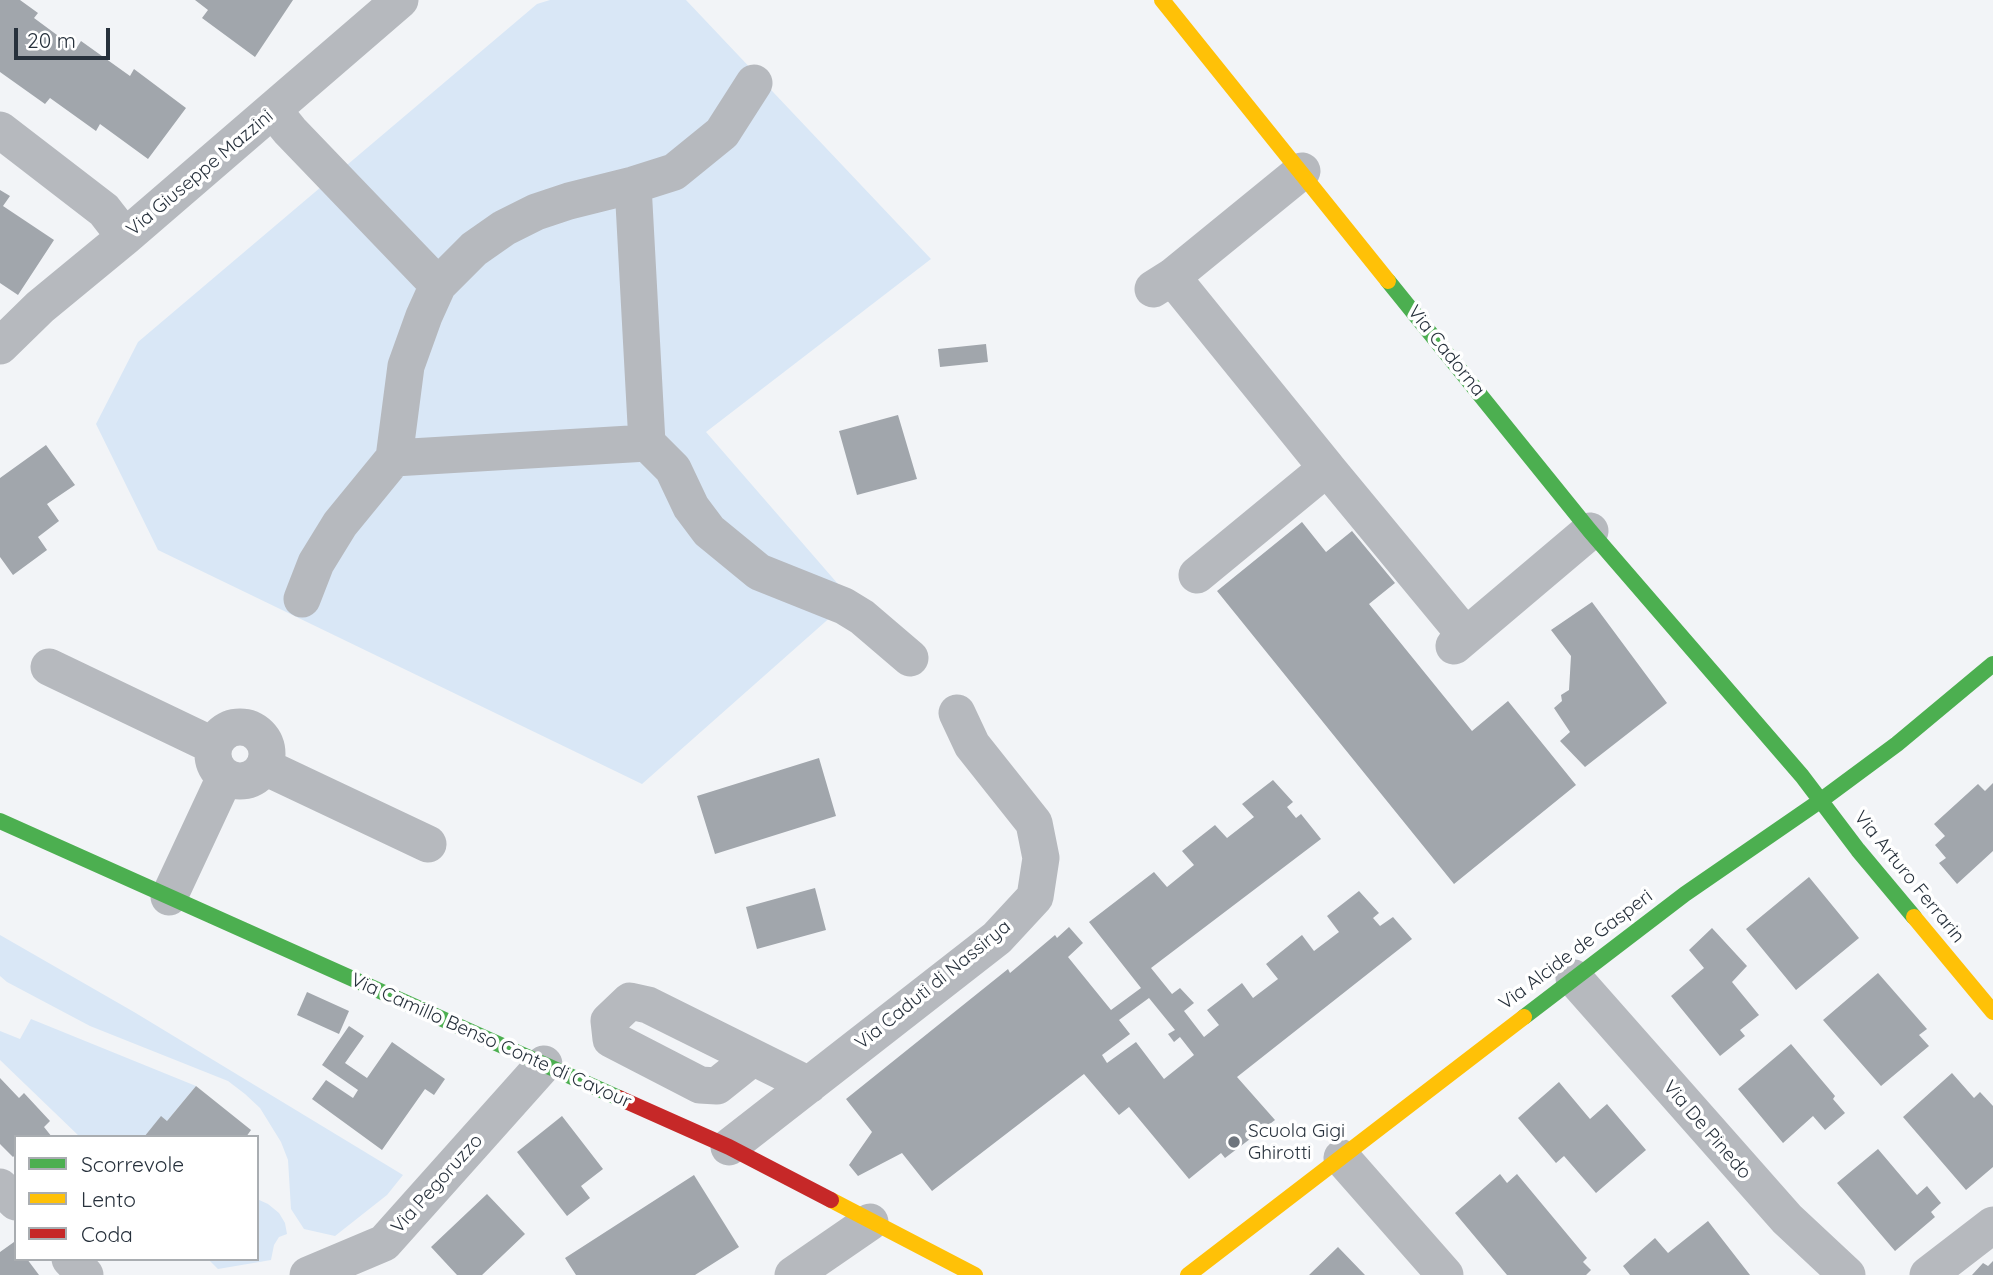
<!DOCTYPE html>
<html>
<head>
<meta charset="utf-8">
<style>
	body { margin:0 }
	#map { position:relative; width:1993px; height:1275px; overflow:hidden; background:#f2f4f7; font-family:Quicksand,sans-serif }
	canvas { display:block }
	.legend { position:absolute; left:14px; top:1135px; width:245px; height:126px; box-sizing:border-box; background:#fff; border:2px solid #a9adb1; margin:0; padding:9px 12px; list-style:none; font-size:21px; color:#27313c }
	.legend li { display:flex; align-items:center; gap:14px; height:35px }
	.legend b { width:35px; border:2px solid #a9adb1 }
	.scale { position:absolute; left:14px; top:28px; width:96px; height:32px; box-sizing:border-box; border:4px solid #27313c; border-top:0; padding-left:9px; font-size:21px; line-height:24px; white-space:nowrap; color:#27313c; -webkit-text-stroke:5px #fff; paint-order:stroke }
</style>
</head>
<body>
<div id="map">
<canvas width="1993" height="1275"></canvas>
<ul class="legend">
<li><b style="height:9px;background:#4caf50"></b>Scorrevole</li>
<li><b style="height:9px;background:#ffc107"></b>Lento</li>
<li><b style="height:9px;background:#c62828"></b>Coda</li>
</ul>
<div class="scale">20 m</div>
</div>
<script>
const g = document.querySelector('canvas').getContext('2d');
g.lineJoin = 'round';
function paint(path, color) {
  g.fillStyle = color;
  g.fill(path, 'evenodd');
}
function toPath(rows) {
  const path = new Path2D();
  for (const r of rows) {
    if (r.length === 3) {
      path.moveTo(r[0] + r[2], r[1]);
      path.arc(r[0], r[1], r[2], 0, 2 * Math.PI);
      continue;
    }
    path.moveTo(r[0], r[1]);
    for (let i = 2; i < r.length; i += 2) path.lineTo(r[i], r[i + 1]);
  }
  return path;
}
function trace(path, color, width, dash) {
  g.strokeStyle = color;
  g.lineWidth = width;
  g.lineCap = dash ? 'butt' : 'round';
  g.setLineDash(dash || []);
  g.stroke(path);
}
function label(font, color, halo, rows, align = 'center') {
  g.font = font + ' Quicksand,sans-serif';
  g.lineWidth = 7;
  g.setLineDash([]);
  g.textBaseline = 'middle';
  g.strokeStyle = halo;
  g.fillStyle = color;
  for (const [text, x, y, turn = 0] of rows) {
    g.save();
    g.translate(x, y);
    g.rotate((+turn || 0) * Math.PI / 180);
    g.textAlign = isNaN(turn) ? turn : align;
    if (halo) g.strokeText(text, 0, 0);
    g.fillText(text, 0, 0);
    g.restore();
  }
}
const green = toPath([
	[550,0,686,0,931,259,706,432,851,599,642,784,158,550,96,424,138,342,537,4],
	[0,935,134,1012,403,1175,387,1195,335,1236,304,1229,291,1209,288,1160,281,1142,260,1108,245,1094,228,1081,90,1026,7,982,0,976],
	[31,1019,196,1086,167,1121,161,1117,144,1137,80,1137,0,1060,0,1031,20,1039],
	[257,1199,268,1204,279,1213,285,1223,287,1234,279,1237,274,1245,271,1260,218,1269,208,1259,257,1259]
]);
const building = toPath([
	[0,0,20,0,38,13,34,18,76,49,81,41,130,76,134,69,186,108,148,159,100,124,96,131,50,98,45,104,0,72],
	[195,0,293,0,255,57,202,18,208,10],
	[0,190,10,196,3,206,54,240,18,295,0,283],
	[986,344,988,362,940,367,938,349],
	[898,415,917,479,857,495,839,431],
	[46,445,75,485,47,504,59,521,38,537,47,550,13,575,0,557,0,478],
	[1302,522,1326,552,1352,531,1395,583,1369,604,1472,731,1508,701,1576,785,1454,884,1217,591],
	[1592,602,1667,703,1585,767,1560,741,1570,732,1554,708,1562,701,1561,695,1569,690,1571,656,1551,630],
	[819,758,836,816,715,854,697,796],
	[1273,780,1293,802,1287,807,1296,818,1301,814,1321,839,1151,968,1172,994,1180,988,1194,1003,1184,1011,1204,1037,1219,1025,1207,1010,1242,983,1253,998,1278,979,1266,964,1302,935,1314,951,1339,932,1327,916,1359,891,1379,913,1373,918,1380,926,1393,917,1412,939,1237,1077,1275,1120,1225,1158,1221,1153,1189,1179,1129,1107,1119,1115,1084,1074,932,1191,902,1153,858,1176,849,1165,872,1132,846,1099,1008,969,1010,973,1055,935,1057,938,1069,927,1083,943,1068,957,1111,1010,1141,988,1089,922,1154,872,1167,887,1194,865,1182,851,1215,825,1227,838,1254,817,1242,804],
	[1149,998,1175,1030,1168,1034,1174,1042,1180,1037,1194,1055,1164,1079,1136,1042,1107,1063,1102,1055,1130,1034,1119,1020],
	[1993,783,1993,851,1957,884,1939,863,1946,858,1935,845,1945,836,1934,824,1978,784,1985,791],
	[1809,877,1859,938,1796,990,1746,929],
	[815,888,826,930,757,949,746,907],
	[1712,928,1747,966,1732,982,1759,1015,1740,1030,1745,1036,1720,1056,1671,996,1704,968,1689,950],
	[1878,973,1927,1029,1919,1035,1929,1046,1881,1086,1823,1020],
	[307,992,349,1011,339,1034,297,1015],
	[349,1026,364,1036,345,1063,367,1078,392,1042,445,1079,434,1095,425,1089,382,1150,312,1099,326,1080,353,1098,358,1090,322,1065],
	[1791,1044,1835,1096,1833,1099,1845,1113,1825,1130,1813,1116,1783,1143,1738,1089],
	[1952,1073,1974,1098,1980,1092,1993,1106,1993,1167,1966,1190,1903,1117],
	[0,1078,19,1098,24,1093,50,1121,44,1127,52,1137,16,1137,16,1154,13,1157,0,1144],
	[1559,1082,1590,1119,1607,1104,1646,1150,1596,1193,1564,1156,1556,1163,1518,1118],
	[196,1086,251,1130,246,1137,144,1137,161,1116,167,1121],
	[562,1116,603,1169,581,1186,590,1198,567,1216,517,1152],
	[1878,1149,1917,1195,1927,1186,1941,1203,1931,1212,1935,1217,1895,1251,1837,1183],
	[1500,1174,1507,1183,1517,1174,1587,1258,1583,1262,1591,1270,1586,1275,1507,1275,1455,1213],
	[694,1175,739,1247,695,1275,576,1275,565,1258],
	[487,1194,525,1234,482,1275,457,1275,431,1247],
	[1708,1221,1750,1275,1630,1275,1623,1266,1655,1238,1668,1253],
	[14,1242,16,1259,27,1259,39,1275,0,1275,0,1252],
	[1338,1247,1365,1275,1309,1275],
	[1993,1261,1993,1275,1972,1275,1983,1263,1988,1266]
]);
const street = toPath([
	[273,110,290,131,438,285,424,316,406,366,394,458,340,524,316,563,302,599],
	[0,130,104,210,125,237],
	[633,185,647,443,673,469,691,507,709,531,759,572,844,606,862,617,910,658],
	[1172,277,1327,468],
	[438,285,474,249,504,228,536,212,569,201,633,185,674,172,722,133,754,83],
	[1153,289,1172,277,1302,171],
	[0,346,40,307,125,237,400,0],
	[394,458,647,443],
	[1197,575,1327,468,1466,636],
	[1454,646,1590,531],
	[49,667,214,746],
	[240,754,27],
	[265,767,428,844],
	[169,897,225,777],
	[1574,978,1787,1219,1847,1275],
	[752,1058,717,1086,700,1085,611,1039,609,1021,630,1001,648,1005,809,1085],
	[729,1147,997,938,1035,897,1041,858,1034,823,972,745,957,713],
	[1342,1158,1445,1275],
	[0,1187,16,1202],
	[70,1259,85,1275],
	[308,1275,384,1243,544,1064],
	[793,1275,870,1222],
	[1928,1275,1993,1225]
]);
const fast = toPath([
	[1388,281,1590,531,1802,776,1858,850,1914,917],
	[0,821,619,1098],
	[1524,1017,1685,894,1820,801,1897,744,1993,664]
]);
const slow = toPath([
	[1162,0,1388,281],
	[1914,917,1993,1012],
	[831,1200,975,1275],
	[1188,1275,1524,1017]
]);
const jam = toPath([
	[619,1098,729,1147,831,1200]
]);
const markers = [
	[1234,1142,7,"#6e757d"]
];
const streetNames = [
	["Via Giuseppe Mazzini",200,173,-40],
	["Via Cadorna",1446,351,51],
	["Via Arturo Ferrarin",1909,877,51],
	["Via Alcide de Gasperi",1576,950,-37],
	["Via Caduti di Nassirya",933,985,-39],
	["Via Camillo Benso Conte di Cavour",491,1041,24],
	["Via De Pinedo",1707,1130,49],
	["Via Pegoruzzo",437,1184,-48]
];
const poiNames = [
	["Scuola Gigi",1248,1131],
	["Ghirotti",1248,1153]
];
paint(green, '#d9e7f6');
paint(building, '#a1a6ac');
trace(street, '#b6b9be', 37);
trace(fast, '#4caf50', 16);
trace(slow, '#ffc107', 16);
trace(jam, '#c62828', 16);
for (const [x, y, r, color] of markers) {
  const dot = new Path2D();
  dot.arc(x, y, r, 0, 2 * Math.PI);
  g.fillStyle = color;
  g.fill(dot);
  trace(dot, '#fff', 2.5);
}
label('19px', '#27313c', '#fff', streetNames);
label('19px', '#27313c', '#fff', poiNames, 'left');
</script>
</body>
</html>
